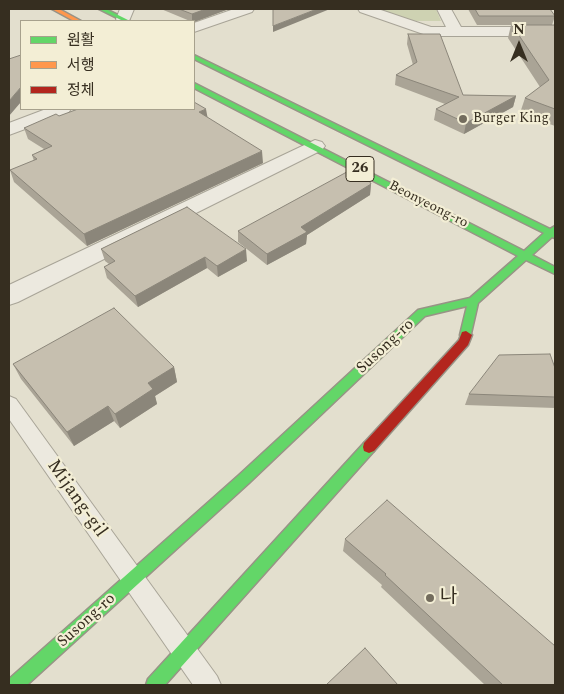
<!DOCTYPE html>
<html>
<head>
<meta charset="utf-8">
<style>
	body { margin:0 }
	#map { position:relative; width:564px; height:694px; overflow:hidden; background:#e3dfce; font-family:Spectral,"Noto Sans KR",serif }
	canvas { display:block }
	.frame { position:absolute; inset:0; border:10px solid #362e20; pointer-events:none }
	.legend { position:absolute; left:20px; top:20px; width:175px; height:90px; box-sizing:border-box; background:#f3eed5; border:1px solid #a7a18d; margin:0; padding:6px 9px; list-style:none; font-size:15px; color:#362e20 }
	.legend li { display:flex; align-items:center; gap:10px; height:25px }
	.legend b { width:25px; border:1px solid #a7a18d }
	.north { position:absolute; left:494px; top:20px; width:50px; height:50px; -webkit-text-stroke:4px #f3eed5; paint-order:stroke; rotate:0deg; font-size:14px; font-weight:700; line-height:20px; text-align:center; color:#362e20 }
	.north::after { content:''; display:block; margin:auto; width:18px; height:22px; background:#362e20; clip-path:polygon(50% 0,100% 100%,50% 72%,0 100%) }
</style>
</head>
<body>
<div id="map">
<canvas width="564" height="694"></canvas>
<div class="frame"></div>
<ul class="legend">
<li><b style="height:6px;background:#63d668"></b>원활</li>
<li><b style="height:6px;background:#ff974d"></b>서행</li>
<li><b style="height:6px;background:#b3261e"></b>정체</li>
</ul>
<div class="north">N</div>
</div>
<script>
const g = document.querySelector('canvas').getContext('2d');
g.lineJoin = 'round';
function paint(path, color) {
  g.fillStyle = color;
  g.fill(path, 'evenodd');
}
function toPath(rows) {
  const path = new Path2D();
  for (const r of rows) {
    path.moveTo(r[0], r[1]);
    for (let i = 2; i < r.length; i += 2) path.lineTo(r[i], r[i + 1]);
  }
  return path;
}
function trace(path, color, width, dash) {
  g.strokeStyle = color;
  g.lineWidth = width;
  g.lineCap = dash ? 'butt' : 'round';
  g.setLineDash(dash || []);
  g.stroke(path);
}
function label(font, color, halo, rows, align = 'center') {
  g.font = font + ' Spectral,"Noto Sans KR",serif';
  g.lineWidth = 4.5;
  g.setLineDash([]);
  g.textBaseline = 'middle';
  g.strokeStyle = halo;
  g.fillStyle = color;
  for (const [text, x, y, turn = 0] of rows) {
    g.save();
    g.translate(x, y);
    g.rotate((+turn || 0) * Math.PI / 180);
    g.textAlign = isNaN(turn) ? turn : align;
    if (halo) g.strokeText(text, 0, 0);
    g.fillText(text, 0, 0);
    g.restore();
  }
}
const green = toPath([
	[377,9,436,9,441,21,411,21]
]);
const lane = toPath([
	[9,396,16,399,217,676,221,685,193,685,9,419,9,396]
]);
const street = toPath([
	[120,9,134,9,129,21,117,21,116,19,120,9],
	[234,9,254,9,252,12,194,32,194,23,234,9],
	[358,9,378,9,431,27,446,27,437,9,451,9,461,27,555,27,555,36,429,36,360,12,358,9],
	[46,109,71,109,68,113,9,135,9,123,46,109],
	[315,140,322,142,325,146,322,150,18,302,9,305,9,285,315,140]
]);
const fast = toPath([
	[99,9,106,9,130,21,123,21,99,9],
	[194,55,550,229,555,226,555,238,552,237,532,255,555,267,555,274,526,260,478,303,470,338,466,339,460,335,467,306,425,316,249,483,27,685,9,685,9,679,239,475,418,310,470,298,518,256,194,88,194,83,524,251,544,233,194,59,194,55],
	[369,441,374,443,375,447,374,451,165,685,146,685,148,679,364,443,369,441]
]);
const slow = toPath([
	[52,9,59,9,81,21,74,21,52,9]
]);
const jam = toPath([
	[466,331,472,335,468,345,374,451,369,453,364,451,363,447,364,443,459,340,462,332,466,331]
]);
const wall = toPath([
	[161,9,229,9,194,22,190,21],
	[468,9,550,9,555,16,552,25,555,25,555,126,520,113,525,98,540,87,508,38,511,25,477,25],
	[408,34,463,95,516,96,513,107,464,134,434,120,436,109,445,104,395,85,396,75,413,65,407,44],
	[59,116,207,117,263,163,87,246,14,182,10,170,34,161,32,155,44,149,28,139,24,128],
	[371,184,370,195,307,235,306,244,267,265,238,242,238,231],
	[187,207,247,261,218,277,207,268,138,307,107,278,104,267,109,264,105,261,101,249],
	[13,364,174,367,177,382,155,396,157,404,120,428,114,421,74,446,21,379],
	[555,368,555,408,465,405,469,394],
	[345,539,555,685,485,685,381,587,382,585,343,551]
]);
const shadedWall = toPath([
	[206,9,229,9,194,22,192,21,192,14],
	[317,9,330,9,273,32,273,26],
	[21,87,21,102,9,116,9,101],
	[516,96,513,107,464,134,466,123],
	[206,109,208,120,199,112],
	[262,151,263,163,87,246,84,234],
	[371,184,370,195,307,235,306,244,267,265,267,254,301,227],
	[246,249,247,261,218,277,217,266],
	[205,257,207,268,138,307,135,296],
	[174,367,177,382,155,396,157,404,120,428,115,414,148,383],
	[108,406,114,421,74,446,67,432]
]);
const building = toPath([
	[179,9,206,9,192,14,179,9],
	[273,9,317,9,273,26,273,9],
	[475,9,550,9,555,16,479,16,475,9],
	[512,25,555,25,555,109,525,98,549,80,512,25],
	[408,34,440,34,463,95,516,96,466,123,436,109,459,97,396,75,417,62,408,34],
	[21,55,21,87,9,101,9,59,21,55],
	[194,102,206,109,199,112,262,151,84,234,10,170,37,159,32,155,52,146,24,128,56,114,59,116,78,109,194,109,194,102],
	[356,167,364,171,371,184,301,227,307,232,267,254,238,231,356,167],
	[187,207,246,249,217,266,205,257,135,296,104,267,115,261,101,249,187,207],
	[114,308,174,367,148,383,153,389,115,414,108,406,67,432,13,364,114,308],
	[550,354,555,368,555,397,469,394,499,355,550,354],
	[387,500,555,646,555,685,503,685,385,575,386,574,345,539,387,500],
	[365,648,398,685,326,685,365,648]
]);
const markers = [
	[463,119,5,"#736c5d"],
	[430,598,5,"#736c5d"]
];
const farPoinames = [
	["Burger King",473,119]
];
const farStreetnames = [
	["Beonyeong-ro",428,205,27]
];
const shields = [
	[360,169,28]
];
const shieldNames = [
	["26",360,169]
];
const streetNames = [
	["Susong-ro",386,347,-43],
	["Susong-ro",87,621,-42]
];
const nearStreetnames = [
	["Mijang-gil",76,499,55]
];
const nearPoinames = [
	["나",440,598]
];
paint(green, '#ced2b2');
trace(lane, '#a8a497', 2);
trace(street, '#a8a497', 2);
trace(fast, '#989386', 3);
trace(slow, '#989386', 3);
trace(jam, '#989386', 3);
paint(lane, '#ece9df');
paint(street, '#ece9df');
paint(fast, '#63d668');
paint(slow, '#ff974d');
paint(jam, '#b3261e');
paint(wall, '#aaa496');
paint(shadedWall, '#8b867a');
paint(building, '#c6bfaf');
trace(building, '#8b867a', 1);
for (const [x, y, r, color] of markers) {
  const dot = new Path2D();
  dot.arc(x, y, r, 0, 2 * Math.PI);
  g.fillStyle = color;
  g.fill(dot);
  trace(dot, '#f3eed5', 2);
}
label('14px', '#362e20', '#f3eed5', farPoinames, 'left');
label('14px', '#362e20', '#f3eed5', farStreetnames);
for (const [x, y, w] of shields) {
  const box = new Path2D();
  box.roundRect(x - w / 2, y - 12.5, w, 25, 4);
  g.fillStyle = '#f3eed5';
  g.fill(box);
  trace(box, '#362e20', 1);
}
label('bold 15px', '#362e20', null, shieldNames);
label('16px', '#362e20', '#f3eed5', streetNames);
label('19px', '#362e20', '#f3eed5', nearStreetnames);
label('19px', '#362e20', '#f3eed5', nearPoinames, 'left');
</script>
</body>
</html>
